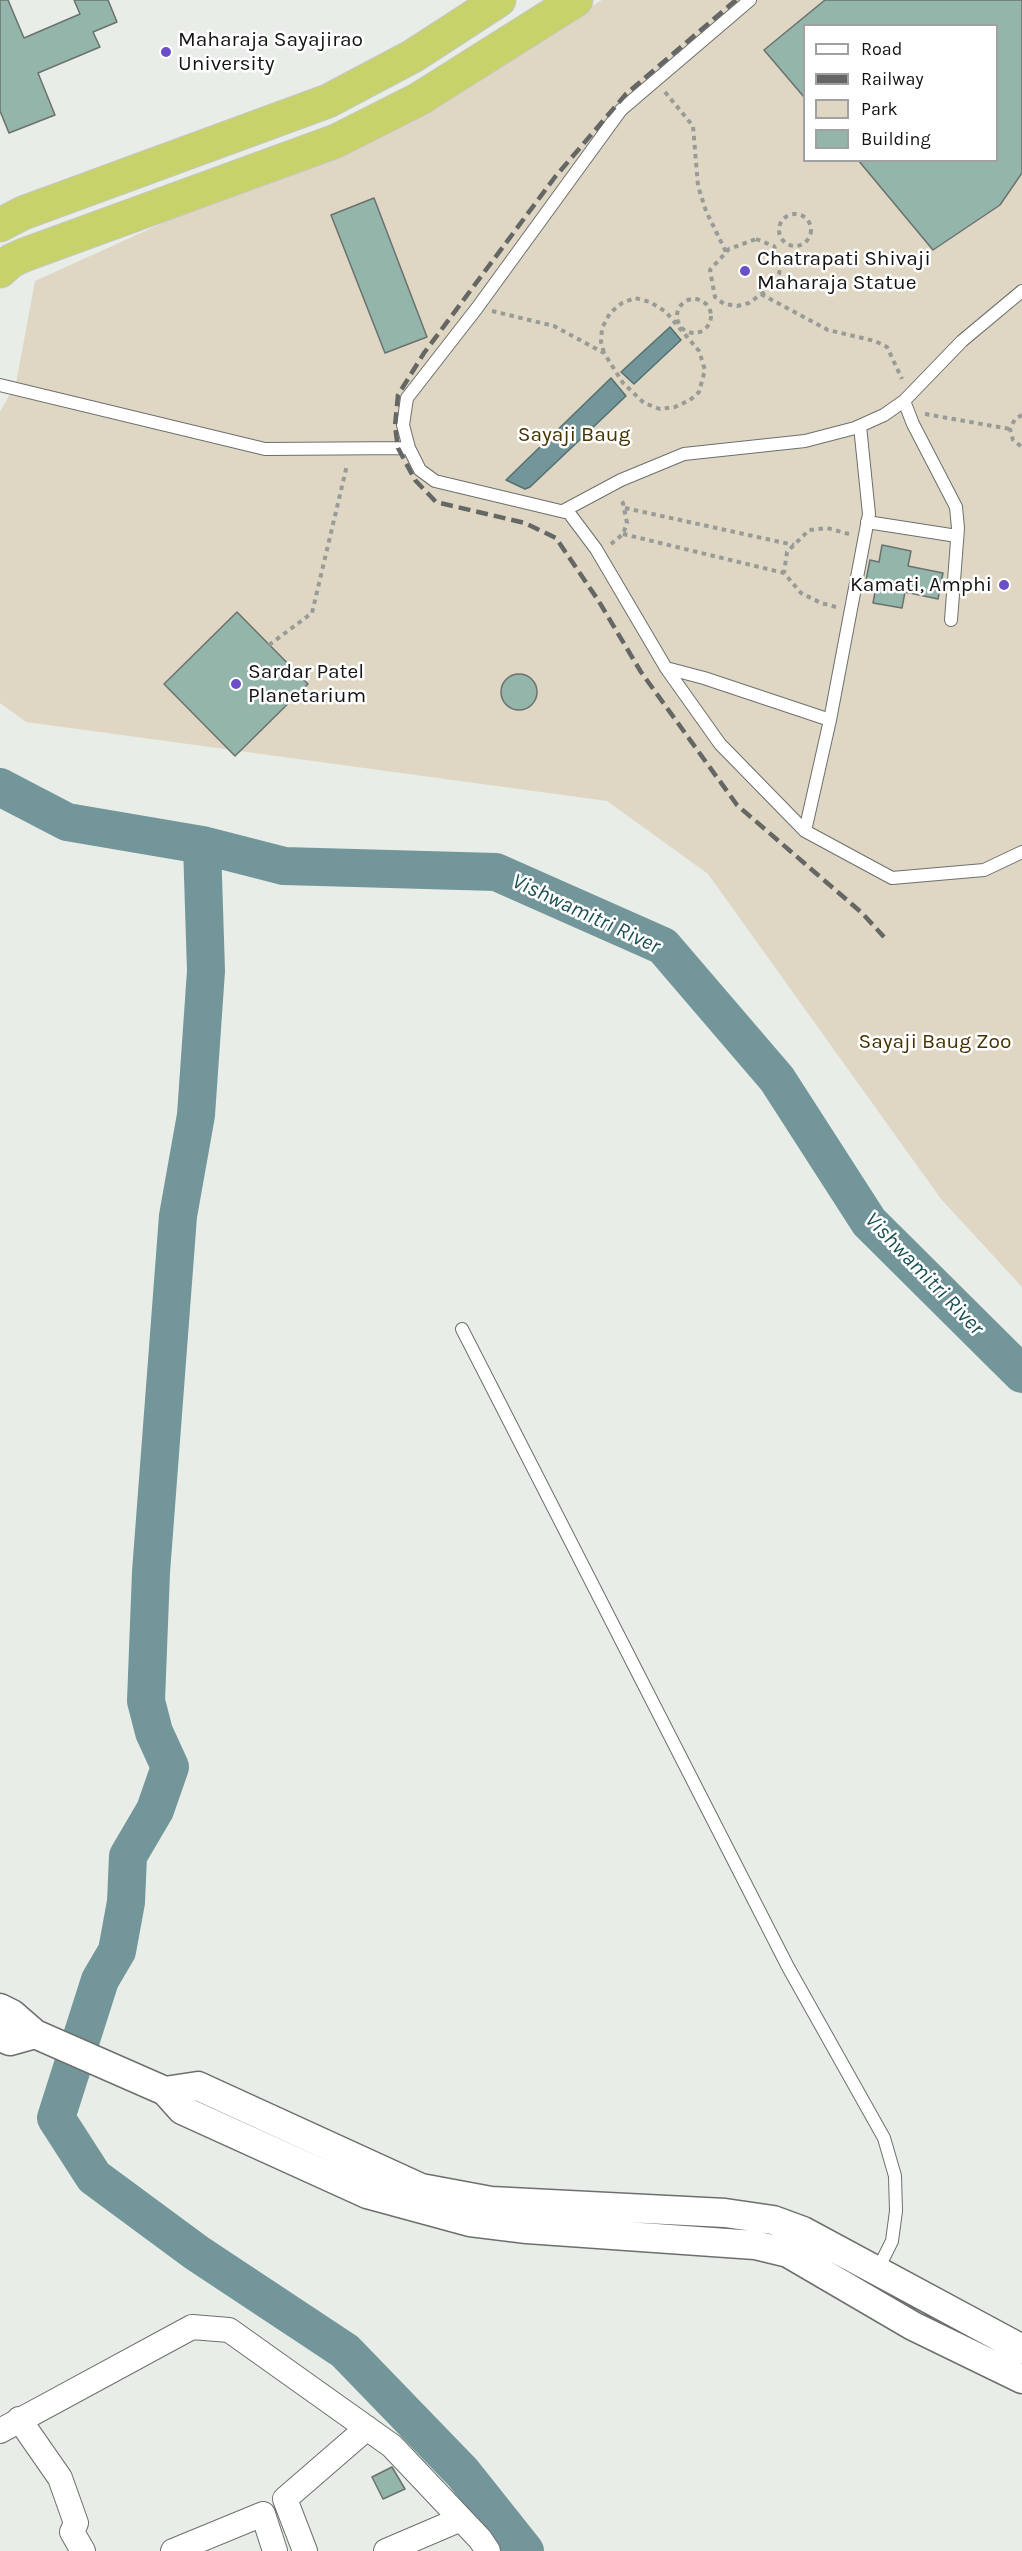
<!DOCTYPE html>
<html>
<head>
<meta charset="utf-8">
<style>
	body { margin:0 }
	#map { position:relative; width:1022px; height:2551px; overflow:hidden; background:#e9ede8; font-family:Karla,sans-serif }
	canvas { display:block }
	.legend { position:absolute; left:803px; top:24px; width:195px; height:138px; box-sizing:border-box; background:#fff; border:2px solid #a1a1a1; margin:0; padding:8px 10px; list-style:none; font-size:18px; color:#131513 }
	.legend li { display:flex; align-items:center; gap:12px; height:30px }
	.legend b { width:30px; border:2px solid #a1a1a1 }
</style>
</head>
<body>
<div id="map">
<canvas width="1022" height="2551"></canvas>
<ul class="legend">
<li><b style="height:8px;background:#fff"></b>Road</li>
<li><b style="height:8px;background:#646764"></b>Railway</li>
<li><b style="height:16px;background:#dfd7c4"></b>Park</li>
<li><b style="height:16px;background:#93b5aa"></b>Building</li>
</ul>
</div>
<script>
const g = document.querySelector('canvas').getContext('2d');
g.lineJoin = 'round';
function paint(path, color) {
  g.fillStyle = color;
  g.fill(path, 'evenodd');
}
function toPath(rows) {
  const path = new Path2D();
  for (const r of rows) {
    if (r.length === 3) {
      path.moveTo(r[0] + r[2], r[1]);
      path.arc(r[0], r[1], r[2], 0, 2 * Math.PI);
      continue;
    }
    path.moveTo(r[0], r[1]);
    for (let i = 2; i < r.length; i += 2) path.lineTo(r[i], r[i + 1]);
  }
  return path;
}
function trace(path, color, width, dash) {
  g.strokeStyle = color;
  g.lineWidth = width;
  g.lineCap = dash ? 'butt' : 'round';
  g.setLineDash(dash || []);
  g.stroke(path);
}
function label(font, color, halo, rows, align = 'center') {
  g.font = font + ' Karla,sans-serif';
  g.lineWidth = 5;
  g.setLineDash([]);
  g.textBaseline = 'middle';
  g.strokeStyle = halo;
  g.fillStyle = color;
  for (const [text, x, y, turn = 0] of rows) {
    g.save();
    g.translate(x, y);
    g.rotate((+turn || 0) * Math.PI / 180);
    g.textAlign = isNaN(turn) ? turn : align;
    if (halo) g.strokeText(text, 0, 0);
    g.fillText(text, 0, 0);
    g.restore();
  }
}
const green = toPath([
	[602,0,1022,0,1022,1287,941,1199,708,874,607,801,26,722,0,703,0,412,16,383,35,281,231,192,341,156],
	[804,26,996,26,996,160,804,160]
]);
const water = toPath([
	[670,327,681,340,634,384,621,372,670,327],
	[611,378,626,396,530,487,525,489,506,480,611,378]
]);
const river = toPath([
	[0,787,67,822,202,845,284,866,496,872,663,946,777,1079,869,1222,1022,1374],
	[202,845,206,971,196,1115,178,1216,151,1572,146,1701,154,1732,170,1767,155,1810,128,1856,126,1902,117,1951,100,1980,56,2118,94,2177,197,2253,345,2351,463,2473,525,2551]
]);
const building = toPath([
	[0,0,8,0,24,38,80,14,74,0,108,0,117,22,93,32,100,47,38,73,55,115,9,133,0,111,0,0],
	[825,0,1022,0,1022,173,1000,205,933,250,858,160,996,160,996,26,804,26,804,97,764,50,825,0],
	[374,198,427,337,385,353,331,215,374,198],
	[882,545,911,551,908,566,943,573,938,599,905,592,902,608,873,603,876,587,865,585,870,560,879,562,882,545],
	[237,612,308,684,235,756,164,684,237,612],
	[519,692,18],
	[392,2467,405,2489,383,2499,372,2477,392,2467]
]);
const path = toPath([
	[665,92,693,126,698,186,706,211,726,252],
	[795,230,16],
	[756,239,774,246,781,263,779,274,764,292,749,303,737,306,724,304,715,297,710,270,729,249,756,239],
	[761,294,828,330,875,341,887,347,902,379],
	[694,316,17],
	[492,311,554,326,604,353,623,383,644,403,660,409,675,407,690,400,699,392,705,370,699,351,666,312,650,302,635,298,622,303,610,313,602,328,601,342,604,353],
	[925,414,1010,429],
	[1022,415,1015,419,1010,429,1013,440,1022,447],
	[625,508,794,545],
	[623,534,784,573],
	[611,544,623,534,627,523,623,503,619,498],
	[836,607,821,603,801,593,784,573,787,552,809,530,827,528,849,534],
	[269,645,312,613,347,465]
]);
const service = toPath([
	[0,385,265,449,409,448,420,470,435,481,569,513,596,549,666,668,720,744,805,831,892,878,984,870,1022,852],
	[409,448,403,425,407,398,477,308,621,110,750,0],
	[563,511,621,480,684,454,805,441,855,428,884,415,904,401],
	[867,522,957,536],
	[951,620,958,528,956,507,913,424,904,401,962,341,1022,291],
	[666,668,704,678,830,720],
	[805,831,830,720,869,514,860,426],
	[462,1329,788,1967,884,2138,895,2176,896,2211,892,2241,877,2271]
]);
const minor = toPath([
	[19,2419,60,2478,76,2523,72,2532,83,2551],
	[0,2431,192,2327,229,2330,392,2446,480,2539,488,2551],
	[173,2551,263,2514,275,2551],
	[305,2551,285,2499,367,2428],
	[386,2551,461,2519]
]);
const tertiary = toPath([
	[0,2008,12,2014,35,2034,165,2091,182,2110,367,2194,470,2222,527,2229,755,2245,788,2253,913,2326,1022,2379],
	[0,2037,10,2041,35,2034],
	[165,2091,198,2086,421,2188,491,2201,725,2213,773,2220,803,2231,1022,2349]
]);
const trunk = toPath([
	[0,225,23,213,328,101,413,56,499,0],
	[0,271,11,261,24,255,336,141,419,99,576,0]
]);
const rail = toPath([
	[736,0,626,94,555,177,424,353,398,395,395,426,398,448,415,480,436,502,525,523,556,538,598,600,641,672,737,805,862,913,884,937]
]);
const markers = [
	[166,52,6,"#6a4fc8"],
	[745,271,6,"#6a4fc8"],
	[1004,585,6,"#6a4fc8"],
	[236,684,6,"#6a4fc8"]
];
const poiNames = [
	["Maharaja Sayajirao",178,40],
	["University",178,64],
	["Chatrapati Shivaji",757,259],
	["Maharaja Statue",757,283],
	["Kamati, Amphi",992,585,"right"],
	["Sardar Patel",248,672],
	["Planetarium",248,696]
];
const parkNames = [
	["Sayaji Baug",574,435],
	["Sayaji Baug Zoo",935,1042]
];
const waterNames = [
	["Vishwamitri River",586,914,25],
	["Vishwamitri River",924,1274,46]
];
paint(green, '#dfd7c4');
paint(water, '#729699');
trace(water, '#566f71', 1.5);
trace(river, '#729699', 38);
paint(building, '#93b5aa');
trace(building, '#6b716f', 1.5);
trace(service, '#6c706c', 14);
trace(minor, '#6c706c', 26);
trace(tertiary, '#6c706c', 31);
trace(trunk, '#c6c7c6', 35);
trace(path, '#989b97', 4, [4.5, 4.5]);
trace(service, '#fff', 12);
trace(minor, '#fff', 24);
trace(tertiary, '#fff', 28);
trace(trunk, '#c7d26a', 33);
trace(rail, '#646764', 4.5, [12, 6]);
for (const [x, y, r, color] of markers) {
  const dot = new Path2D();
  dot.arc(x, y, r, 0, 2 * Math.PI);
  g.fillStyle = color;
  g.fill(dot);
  trace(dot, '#fff', 2);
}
label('21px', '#131513', '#fff', poiNames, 'left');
label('21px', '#463300', '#fff', parkNames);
label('italic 22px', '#1a5054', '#fff', waterNames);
</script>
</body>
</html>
